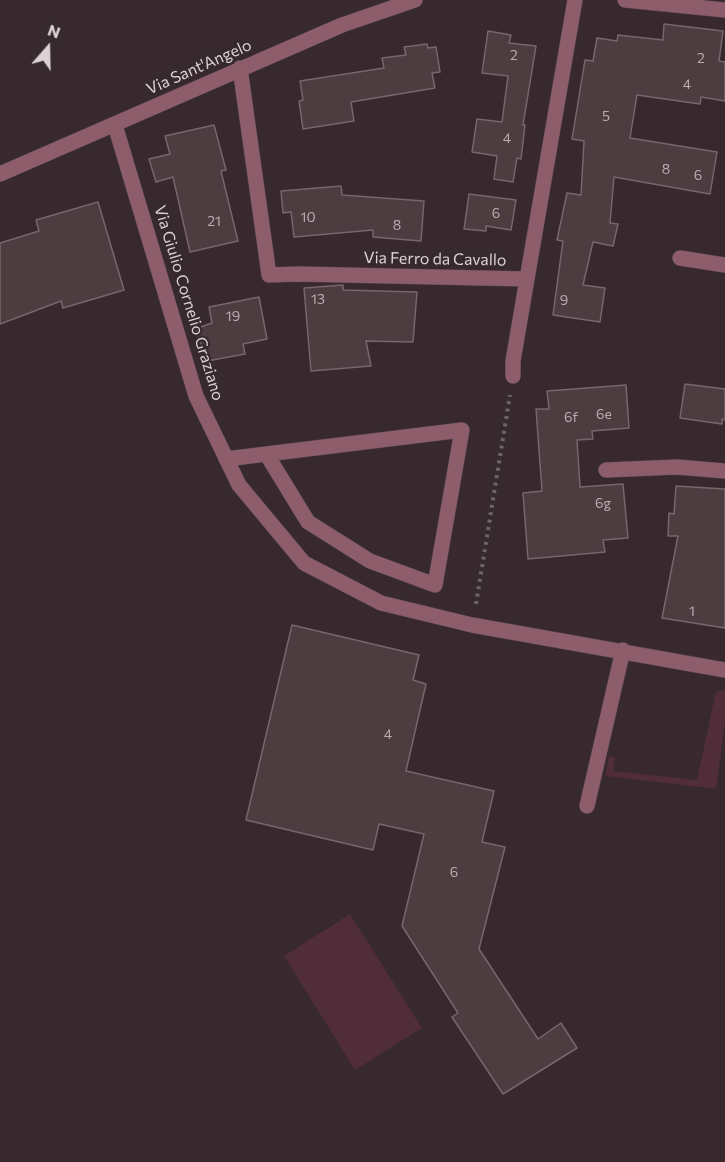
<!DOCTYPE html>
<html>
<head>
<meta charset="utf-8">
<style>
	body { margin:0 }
	#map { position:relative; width:725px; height:1162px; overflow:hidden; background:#37292d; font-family:Commissioner,sans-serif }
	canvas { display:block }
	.north { position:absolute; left:18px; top:18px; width:60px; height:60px; -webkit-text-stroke:4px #37292d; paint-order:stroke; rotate:20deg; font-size:16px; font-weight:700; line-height:24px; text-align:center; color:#dcd2d4 }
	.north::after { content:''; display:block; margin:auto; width:21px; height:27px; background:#dcd2d4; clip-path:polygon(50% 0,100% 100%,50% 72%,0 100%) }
</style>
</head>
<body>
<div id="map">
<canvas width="725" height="1162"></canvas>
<div class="north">N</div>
</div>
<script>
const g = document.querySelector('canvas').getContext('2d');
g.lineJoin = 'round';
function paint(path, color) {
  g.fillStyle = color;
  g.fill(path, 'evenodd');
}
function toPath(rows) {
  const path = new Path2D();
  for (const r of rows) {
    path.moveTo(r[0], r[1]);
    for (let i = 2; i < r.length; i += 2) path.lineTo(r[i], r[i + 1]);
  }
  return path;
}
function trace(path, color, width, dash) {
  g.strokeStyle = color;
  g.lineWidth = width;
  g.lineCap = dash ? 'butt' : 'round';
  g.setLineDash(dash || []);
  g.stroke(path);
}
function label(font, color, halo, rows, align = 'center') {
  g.font = font + ' Commissioner,sans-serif';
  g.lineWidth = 4.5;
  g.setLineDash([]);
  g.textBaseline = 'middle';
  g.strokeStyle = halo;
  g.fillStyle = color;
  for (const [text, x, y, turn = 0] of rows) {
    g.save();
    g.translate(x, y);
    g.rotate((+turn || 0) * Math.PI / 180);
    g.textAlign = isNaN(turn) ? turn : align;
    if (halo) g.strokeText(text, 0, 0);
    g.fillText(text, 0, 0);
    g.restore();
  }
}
const green = toPath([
	[716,691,725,691,725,722,716,789,605,776,609,756,615,757,613,771,697,780],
	[350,914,422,1028,355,1070,284,956]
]);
const building = toPath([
	[664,24,723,31,719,61,725,62,725,101,701,97,700,104,637,95,630,138,717,152,710,194,614,177,610,223,618,224,613,246,593,242,583,285,605,288,600,322,553,315,563,241,557,240,567,193,581,195,584,141,572,139,585,60,593,61,597,38,617,41,618,35,663,40,664,24],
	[488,31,511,35,509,43,536,46,523,125,525,125,521,159,517,158,513,182,494,179,497,156,472,152,477,119,502,122,508,76,482,73,488,31],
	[427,44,428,48,436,47,440,72,432,73,435,88,351,102,354,121,303,129,299,101,303,100,300,81,384,68,382,58,406,55,404,47,427,44],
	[214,125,226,170,221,171,238,241,190,252,173,177,156,182,149,159,170,154,165,136,214,125],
	[341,186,342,195,424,201,421,241,373,237,373,230,294,237,291,212,283,213,281,191,341,186],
	[469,194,516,200,511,230,486,226,486,231,464,229,469,194],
	[98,202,124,290,63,308,61,301,0,324,0,243,39,231,36,220,98,202],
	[343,285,343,290,417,292,413,342,366,341,371,366,311,371,304,288,343,285],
	[259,297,267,339,243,344,245,354,207,361,195,329,212,323,209,307,259,297],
	[685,384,725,389,725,420,722,419,722,424,680,418,685,384],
	[626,385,629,428,592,431,593,439,577,440,580,487,623,484,628,538,603,540,605,552,528,559,523,493,542,491,536,409,549,409,547,391,626,385],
	[676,486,725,489,725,628,662,618,678,536,668,536,669,513,674,514,676,486],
	[292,625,419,655,413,680,426,684,406,771,494,791,482,842,505,847,479,949,538,1039,561,1023,577,1048,503,1094,452,1017,458,1013,402,926,424,834,379,824,373,850,246,820,292,625]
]);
const path = toPath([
	[476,604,510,395]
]);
const minor = toPath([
	[625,0,725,10],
	[240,68,269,275,298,274,527,279,575,0],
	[115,125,196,396,239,485,304,563,381,603,472,625,725,670],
	[0,174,342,25,415,0],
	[680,258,725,265],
	[513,376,513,361,527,279],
	[226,459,462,430,435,585,370,561,308,522,267,455],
	[606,470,677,467,725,471],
	[587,806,623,650]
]);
const numberNames = [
	["2",514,55],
	["2",701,58],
	["4",687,84],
	["5",606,116],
	["4",507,138],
	["8",666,169],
	["6",698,175],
	["6",496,213],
	["10",308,217],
	["21",214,221],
	["8",397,225],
	["13",318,299],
	["9",564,300],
	["19",233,316],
	["6e",604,414],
	["6f",571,417],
	["6g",603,503],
	["1",692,611],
	["4",388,734],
	["6",454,872]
];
const streetNames = [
	["Via Sant'Angelo",199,67,-24],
	["Via Ferro da Cavallo",435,259,1],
	["Via Giulio Cornelio Graziano",189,303,73]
];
paint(green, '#502d38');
paint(building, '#4d3d41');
trace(building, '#78666b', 1.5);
trace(minor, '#514448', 16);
trace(path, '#706467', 4, [3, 4.5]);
trace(minor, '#8d5d6b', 15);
label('14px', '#b8adaf', null, numberNames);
label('16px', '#dcd2d4', '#37292d', streetNames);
</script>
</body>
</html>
